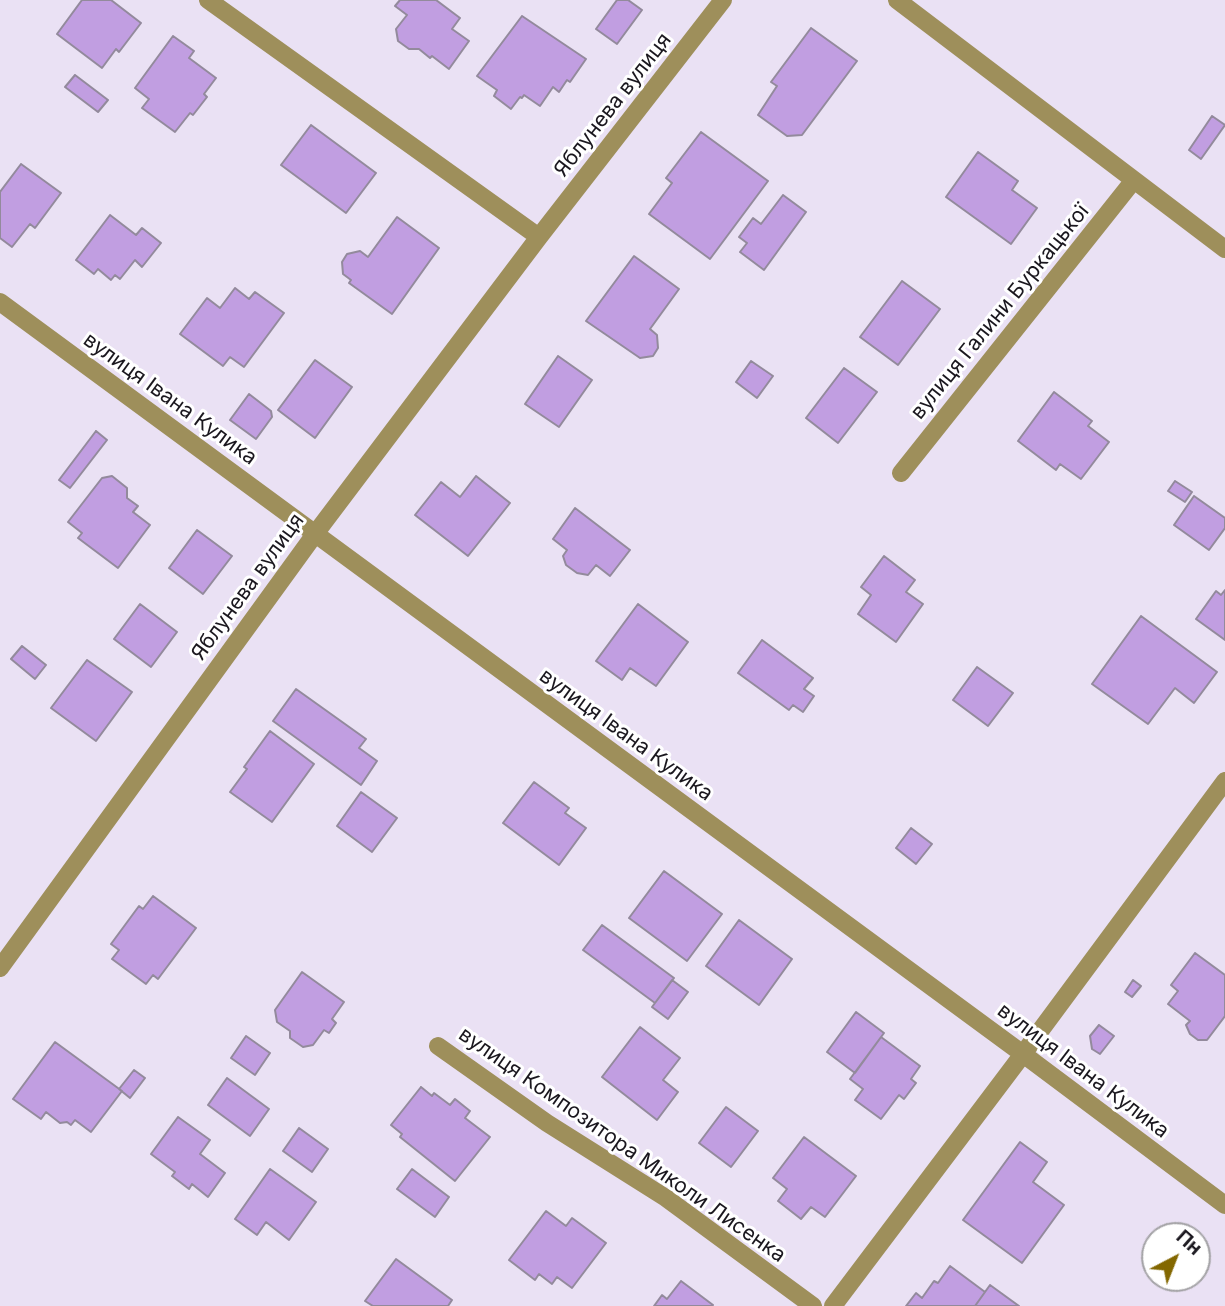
<!DOCTYPE html>
<html>
<head>
<meta charset="utf-8">
<style>
	body { margin:0 }
	#map { position:relative; width:1225px; height:1306px; overflow:hidden; background:#eae1f4; font-family:Inter,sans-serif }
	canvas { display:block }
	.north { position:absolute; left:1141px; top:1222px; width:70px; height:70px; box-sizing:border-box; background:#fff; border:2px solid #a3a2a5; border-radius:50%; rotate:42deg; font-size:19px; font-weight:700; line-height:28px; text-align:center; color:#1a171e }
	.north::after { content:''; display:block; margin:auto; width:24px; height:32px; background:#836700; clip-path:polygon(50% 0,100% 100%,50% 72%,0 100%) }
</style>
</head>
<body>
<div id="map">
<canvas width="1225" height="1306"></canvas>
<div class="north">Пн</div>
</div>
<script>
const g = document.querySelector('canvas').getContext('2d');
g.lineJoin = 'round';
function paint(path, color) {
  g.fillStyle = color;
  g.fill(path, 'evenodd');
}
function toPath(rows) {
  const path = new Path2D();
  for (const r of rows) {
    path.moveTo(r[0], r[1]);
    for (let i = 2; i < r.length; i += 2) path.lineTo(r[i], r[i + 1]);
  }
  return path;
}
function trace(path, color, width, dash) {
  g.strokeStyle = color;
  g.lineWidth = width;
  g.lineCap = dash ? 'butt' : 'round';
  g.setLineDash(dash || []);
  g.stroke(path);
}
function label(font, color, halo, rows, align = 'center') {
  g.font = font + ' Inter,sans-serif';
  g.lineWidth = 6;
  g.setLineDash([]);
  g.textBaseline = 'middle';
  g.strokeStyle = halo;
  g.fillStyle = color;
  for (const [text, x, y, turn = 0] of rows) {
    g.save();
    g.translate(x, y);
    g.rotate((+turn || 0) * Math.PI / 180);
    g.textAlign = isNaN(turn) ? turn : align;
    if (halo) g.strokeText(text, 0, 0);
    g.fillText(text, 0, 0);
    g.restore();
  }
}
const building = toPath([
	[82,0,111,0,141,23,119,52,116,49,102,68,57,34,82,0],
	[400,0,436,0,460,18,452,29,469,41,449,69,432,56,430,58,419,49,409,49,398,41,396,29,407,15,395,6,400,0],
	[617,0,628,0,642,10,617,44,596,29,617,0],
	[522,16,586,59,570,82,567,80,559,92,553,87,540,106,524,95,522,98,520,97,511,109,494,96,497,90,477,76,522,16],
	[811,28,857,61,802,135,787,136,758,115,777,86,771,82,811,28],
	[173,36,194,51,189,58,216,78,204,94,207,97,193,115,190,113,175,132,142,108,149,99,135,88,173,36],
	[75,75,108,100,98,112,65,87,75,75],
	[1212,116,1225,125,1201,159,1189,150,1212,116],
	[311,125,376,173,346,213,281,165,311,125],
	[701,132,768,181,710,259,649,214,672,183,666,178,701,132],
	[978,152,1018,181,1012,190,1037,208,1011,244,946,197,978,152],
	[21,164,61,193,35,228,30,224,12,247,0,238,0,192,21,164],
	[783,195,806,212,764,270,740,252,747,243,739,237,753,218,761,224,783,195],
	[110,215,136,235,142,228,161,243,142,267,135,260,120,279,115,275,111,280,98,269,94,274,76,260,110,215],
	[397,217,439,248,392,314,349,283,351,280,343,274,342,262,347,254,360,251,368,257,397,217],
	[634,256,679,289,650,329,657,335,658,348,653,356,640,358,586,321,634,256],
	[902,281,940,309,898,365,860,337,902,281],
	[235,288,249,299,255,292,284,313,244,367,230,357,223,366,180,334,207,298,220,308,235,288],
	[558,356,592,380,559,427,525,404,558,356],
	[315,360,352,387,315,438,278,410,315,360],
	[751,361,773,376,757,398,736,382,751,361],
	[844,368,877,392,838,443,806,418,844,368],
	[1054,392,1092,421,1088,426,1109,442,1081,479,1060,464,1056,470,1018,441,1054,392],
	[249,394,271,411,272,417,256,439,230,420,249,394],
	[96,431,107,440,70,488,59,480,96,431],
	[112,476,127,488,127,498,138,506,133,512,150,525,118,568,78,538,82,533,68,522,102,478,112,476],
	[476,476,510,503,468,556,415,515,441,482,460,497,476,476],
	[1175,481,1192,492,1185,502,1168,491,1175,481],
	[1194,496,1225,518,1225,528,1209,550,1174,525,1194,496],
	[575,508,630,550,610,576,596,565,588,575,577,573,566,565,563,556,567,550,553,539,575,508],
	[197,530,232,556,203,594,169,568,197,530],
	[884,556,915,580,906,592,923,604,896,642,858,614,871,595,861,587,884,556],
	[1225,590,1225,640,1196,619,1216,591,1221,595,1225,590],
	[140,604,177,632,151,667,114,639,140,604],
	[638,604,688,642,656,686,630,668,622,680,596,661,638,604],
	[1141,616,1217,672,1194,703,1175,688,1148,724,1092,684,1141,616],
	[762,640,813,678,804,689,814,696,803,712,793,705,789,710,738,673,762,640],
	[22,646,46,665,35,679,11,659,22,646],
	[87,660,132,692,96,741,51,708,87,660],
	[977,667,1013,693,988,726,953,700,977,667],
	[296,689,366,739,359,748,377,761,361,785,273,721,296,689],
	[270,731,314,764,272,822,230,792,247,769,244,767,270,731],
	[534,782,569,808,565,813,586,828,559,865,503,823,534,782],
	[361,792,397,818,372,852,337,826,361,792],
	[911,828,932,844,916,864,896,848,911,828],
	[664,871,722,914,687,961,629,918,664,871],
	[153,896,196,928,158,979,153,975,146,984,112,959,119,950,111,944,139,906,143,909,153,896],
	[739,920,792,959,759,1005,706,966,739,920],
	[602,925,674,978,655,1003,583,950,602,925],
	[1195,953,1225,975,1225,1016,1207,1040,1198,1040,1190,1034,1186,1025,1190,1021,1168,1004,1178,991,1171,985,1195,953],
	[302,972,344,1002,332,1019,336,1023,329,1033,324,1030,313,1045,303,1047,290,1038,290,1031,277,1022,275,1010,302,972],
	[672,980,688,992,668,1019,652,1007,672,980],
	[1133,980,1141,986,1132,997,1125,992,1133,980],
	[856,1012,884,1033,855,1073,827,1052,856,1012],
	[1099,1025,1114,1036,1100,1054,1092,1049,1090,1036,1099,1025],
	[640,1027,680,1058,663,1080,678,1092,657,1120,602,1077,640,1027],
	[246,1036,270,1053,255,1075,231,1058,246,1036],
	[881,1037,920,1066,911,1079,916,1083,904,1099,899,1095,881,1119,855,1100,863,1089,850,1079,881,1037],
	[55,1042,122,1091,91,1132,75,1120,71,1125,67,1122,60,1123,46,1112,41,1119,13,1099,55,1042],
	[134,1070,145,1078,130,1098,119,1089,134,1070],
	[227,1078,269,1109,250,1136,208,1105,227,1078],
	[421,1087,432,1096,434,1093,450,1105,455,1099,470,1111,465,1118,490,1137,455,1181,400,1137,402,1134,391,1125,421,1087],
	[726,1107,758,1131,731,1167,699,1143,726,1107],
	[178,1117,210,1140,200,1154,225,1173,208,1197,192,1184,189,1189,172,1176,175,1172,151,1154,178,1117],
	[299,1128,328,1149,312,1172,283,1151,299,1128],
	[804,1137,856,1176,825,1217,811,1207,801,1219,778,1201,787,1189,773,1178,804,1137],
	[1020,1142,1047,1162,1033,1182,1064,1205,1022,1263,963,1220,1020,1142],
	[270,1169,316,1202,289,1240,266,1222,257,1235,235,1219,270,1169],
	[412,1169,449,1197,435,1217,397,1189,412,1169],
	[546,1211,566,1226,572,1218,606,1243,572,1288,557,1277,552,1284,539,1274,535,1280,509,1260,546,1211],
	[396,1259,452,1300,448,1306,373,1306,365,1301,396,1259],
	[950,1266,985,1292,975,1306,906,1306,916,1293,922,1298,934,1281,938,1283,950,1266],
	[681,1281,713,1305,712,1306,654,1306,662,1295,667,1299,681,1281],
	[990,1285,1019,1306,975,1306,990,1285]
]);
const street = toPath([
	[208,0,539,237],
	[897,0,1225,249],
	[0,302,1023,1054,1225,1205],
	[901,473,1134,180],
	[0,968,315,534,539,237,723,0],
	[438,1046,547,1123,666,1198,813,1306],
	[833,1306,1023,1054,1225,781]
]);
const streetNames = [
	["Яблунева вулиця",613,105,-52],
	["вулиця Галини Буркацької",1000,312,-51],
	["вулиця Івана Кулика",170,399,36],
	["Яблунева вулиця",248,587,-54],
	["вулиця Івана Кулика",626,735,36],
	["вулиця Івана Кулика",1083,1071,37],
	["вулиця Композитора Миколи Лисенка",622,1145,35]
];
paint(building, '#c19ee1');
trace(building, '#938a9c', 2);
trace(street, '#9e8f5b', 18);
label('21px', '#1a171e', '#fff', streetNames);
</script>
</body>
</html>
